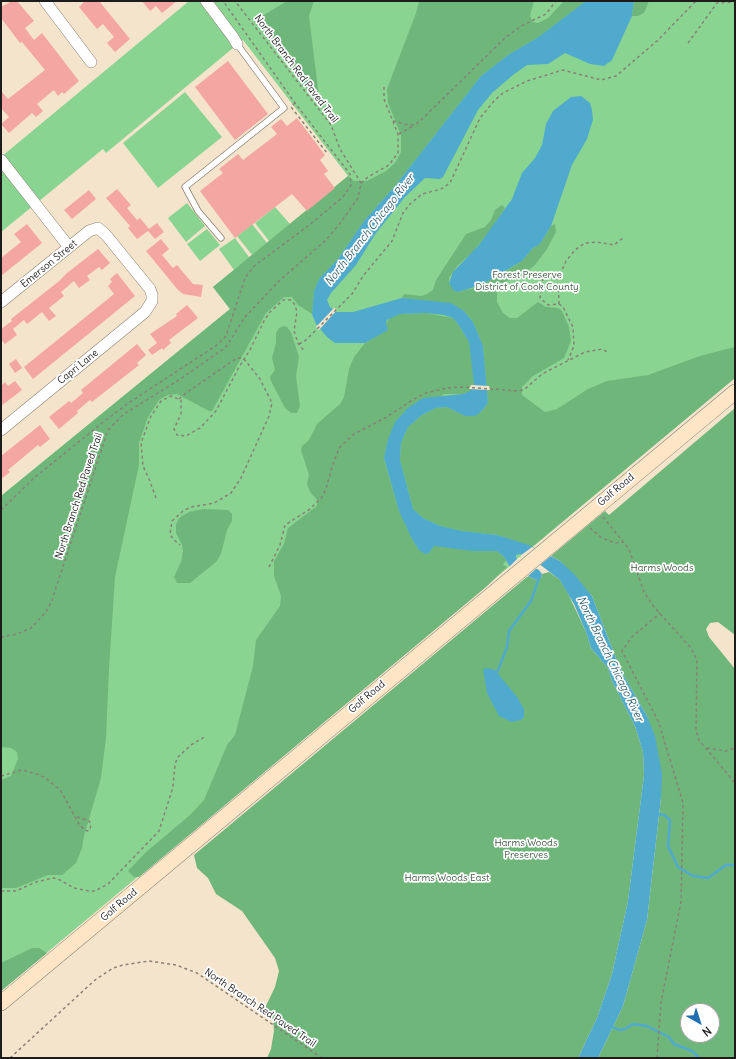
<!DOCTYPE html>
<html>
<head>
<meta charset="utf-8">
<style>
	body { margin:0 }
	#map { position:relative; width:736px; height:1059px; overflow:hidden; background:#f5e4cc; font-family:Delius,sans-serif }
	canvas { display:block }
	.frame { position:absolute; inset:0; border:2px solid #1c1c1c; pointer-events:none }
	.north { position:absolute; left:680px; top:1003px; width:40px; height:40px; box-sizing:border-box; background:#fff; border:1px solid #a4a4a4; border-radius:50%; rotate:141deg; font-size:11px; font-weight:700; line-height:16px; text-align:center; color:#1c1c1c }
	.north::after { content:''; display:block; margin:auto; width:14px; height:18px; background:#1f6fb2; clip-path:polygon(50% 0,100% 100%,50% 72%,0 100%) }
</style>
</head>
<body>
<div id="map">
<canvas width="736" height="1059"></canvas>
<div class="frame"></div>
<div class="north">N</div>
</div>
<script>
const g = document.querySelector('canvas').getContext('2d');
g.lineJoin = 'round';
function paint(path, color) {
  g.fillStyle = color;
  g.fill(path, 'evenodd');
}
function toPath(rows) {
  const path = new Path2D();
  for (const r of rows) {
    path.moveTo(r[0], r[1]);
    for (let i = 2; i < r.length; i += 2) path.lineTo(r[i], r[i + 1]);
  }
  return path;
}
function trace(path, color, width, dash) {
  g.strokeStyle = color;
  g.lineWidth = width;
  g.lineCap = dash ? 'butt' : 'round';
  g.setLineDash(dash || []);
  g.stroke(path);
}
function label(font, color, halo, rows, align = 'center') {
  g.font = font + ' Delius,sans-serif';
  g.lineWidth = 3.5;
  g.setLineDash([]);
  g.textBaseline = 'middle';
  g.strokeStyle = halo;
  g.fillStyle = color;
  for (const [text, x, y, turn = 0] of rows) {
    g.save();
    g.translate(x, y);
    g.rotate((+turn || 0) * Math.PI / 180);
    g.textAlign = isNaN(turn) ? turn : align;
    if (halo) g.strokeText(text, 0, 0);
    g.fillText(text, 0, 0);
    g.restore();
  }
}
const green = toPath([
	[189,1,201,1,231,41,233,48,106,153,103,149,1,232,1,157],
	[210,1,735,1,735,378,1,991,1,496,230,309,213,287,234,270,219,249,235,238,249,257,252,255,237,236,252,224,267,243,269,241,255,223,275,207,290,224,348,176,243,40,240,42],
	[185,92,222,137,158,188,123,143],
	[187,203,205,226,186,242,168,218],
	[207,229,220,245,200,261,187,244]
]);
const forest = toPath([
	[287,1,314,1,309,16,320,105,254,21],
	[419,1,534,1,530,16,533,22,538,23,548,18,564,1,586,1,537,38,508,55,481,76,395,186,364,221,338,259,319,279,314,291,312,314,298,305,292,297,284,297,266,313,212,411,209,411,177,394,168,395,159,400,148,417,139,443,139,465,115,577,109,669,106,738,101,778,84,836,82,848,76,863,62,875,48,875,16,888,1,888,1,780,11,776,18,759,17,752,11,748,1,747,1,496,230,309,213,287,348,176,354,181,367,181,386,171,395,163,401,152,401,135,388,103,387,89,416,13],
	[634,1,649,1,644,13,638,16,632,16],
	[502,205,505,208,495,224,473,252,458,265,449,278,449,283,458,292,465,290,475,288,516,265,522,261,533,248,540,244,551,226,555,224,556,232,547,249,535,265,521,276,502,283,497,290,497,302,503,313,510,318,517,318,538,302,546,307,558,308,562,311,569,327,571,341,564,358,533,376,522,387,522,395,545,412,557,409,588,389,607,381,648,375,700,356,735,347,735,378,532,547,497,535,462,531,440,526,423,518,413,509,400,460,401,443,408,427,422,415,436,408,447,407,465,416,474,416,482,411,488,403,483,346,473,322,464,311,437,302,402,298,404,294,421,296,427,294,433,290,436,280,466,234,485,227,491,220,495,210],
	[426,313,453,318,458,324,469,342,475,381,470,392,463,394,444,394,388,439,384,459,399,511,419,550,429,553,434,546,442,546,497,551,504,557,506,560,503,565,507,567,486,587,139,877,134,877,128,871,145,853,190,815,204,800,227,745,235,735,253,666,256,640,280,606,281,596,274,576,274,561,284,544,288,528,317,506,317,500,310,492,307,484,309,475,301,450,302,446,309,440,317,424,340,404,344,397,349,369,354,357,365,343,387,330,386,323,390,318,400,314],
	[284,326,287,327,291,332,299,357,296,376,300,406,297,413,291,413,285,408,271,381,270,377,275,370,272,358,276,343,276,333,279,328],
	[735,408,735,635,718,622,710,623,706,629,709,637,735,669,735,1058,598,1058,623,1006,647,920,661,798,647,716,620,669,592,596,560,561,551,556,605,511,609,515],
	[688,1011,712,1011,712,1035,688,1035],
	[203,509,228,510,232,514,232,521,227,530,221,554,216,562,190,583,177,583,174,577,181,562,183,551,182,545,176,533,176,525,179,518,189,512],
	[549,572,560,580,566,589,586,632,591,648,608,668,612,681,635,726,643,752,644,775,628,901,612,974,597,1018,578,1058,267,1058,271,1049,274,1031,273,1020,264,1010,275,987,279,971,275,958,242,911,216,894,208,878,197,868,194,855,528,576,536,580,541,578,542,574],
	[32,948,39,948,47,953,1,991,1,963]
]);
const water = toPath([
	[586,1,634,1,632,16,612,60,604,66,590,64,565,53,548,64,527,65,513,75,492,93,478,110,443,177,440,179,425,178,405,197,376,233,356,265,331,293,327,300,330,307,336,312,353,312,402,298,451,303,464,311,473,322,483,346,488,403,482,411,475,416,465,416,447,407,436,408,422,415,408,427,401,443,400,460,413,509,423,518,440,526,462,531,497,535,529,545,560,561,574,574,592,596,620,669,647,716,655,736,662,774,661,798,647,920,623,1006,598,1058,578,1058,597,1018,612,974,628,901,644,775,643,752,635,726,612,681,608,668,591,648,586,632,574,604,560,580,542,566,520,554,516,555,516,558,539,570,542,574,541,578,536,580,510,567,504,557,497,551,473,551,434,546,429,553,425,554,419,550,412,539,399,511,384,458,388,439,395,422,408,408,423,398,463,394,470,391,474,384,469,342,458,324,453,318,444,315,426,313,400,314,387,320,386,323,388,330,365,343,335,343,327,337,316,324,312,314,314,291,319,279,338,259,364,221,395,186,481,76,508,55,537,38],
	[581,96,590,103,592,110,593,120,590,129,587,139,572,165,551,226,540,244,533,248,522,261,483,284,465,290,458,292,453,290,449,283,453,272,479,245,512,199,522,173,535,158,542,145,546,124,553,111,571,97],
	[488,668,495,670,517,697,524,709,524,717,521,720,511,722,499,716,487,693,483,669]
]);
const pier = toPath([
	[334,308,337,310,319,330,316,327],
	[471,385,489,386,490,390,469,389],
	[532,547,551,556,539,566,520,556],
	[519,557,538,567,527,577,508,568]
]);
const stream = toPath([
	[497,673,507,647,509,631,531,601,539,578],
	[658,814,664,815,670,820,668,846,678,867,693,876,708,878,726,865,735,865],
	[611,1026,619,1030,625,1029,633,1024,647,1026,669,1037,674,1044,692,1051,699,1058]
]);
const building = toPath([
	[12,1,17,1,34,21,25,28,34,40,42,33,79,81,64,94,62,92,58,96,54,90,37,104,43,111,36,117,32,113,9,133,1,124,9,117,1,108,1,91,8,99,45,70,22,42,20,43,1,18,1,7],
	[85,1,99,1,130,39,115,52,107,43,114,37,103,24,97,29,79,7],
	[142,1,177,1,162,13,156,6,150,11],
	[228,61,268,114,235,140,195,87],
	[297,118,325,155,320,160,328,171,324,174,335,188,307,211,292,194,235,238,200,191,223,173,219,169,238,154,243,160,277,134,271,127,281,119,287,126],
	[117,189,131,205,127,208,137,220,140,218,149,229,157,223,164,232,155,239,148,231,137,239,128,228,130,226,106,198],
	[89,190,96,199,72,219,64,210],
	[27,224,42,243,1,276,1,258,21,242,14,234],
	[161,239,169,249,162,255,173,268,177,265,193,284,203,285,201,297,183,294,178,290,146,251],
	[98,249,110,263,102,270,99,267,87,276,90,280,79,288,74,281,61,292,64,296,49,308,56,316,49,321,42,312,27,324,24,320,13,329,17,335,5,344,1,339,1,329,12,321,11,319,58,282,67,273],
	[117,273,135,296,33,379,24,367,114,294,108,286,112,282,110,279],
	[187,305,198,318,169,340,171,343,163,350,162,348,152,355,148,350,157,343,150,334,177,316,176,314],
	[137,344,146,355,137,363,139,365,92,402,90,400,77,411,78,413,59,429,49,417,69,401,71,403,83,393,81,390],
	[16,359,22,368,15,373,9,364],
	[15,381,22,390,1,406,1,386,5,382,8,386],
	[40,425,50,439,40,447,38,445,8,470,10,472,1,479,1,456]
]);
const path = toPath([
	[688,43,717,3,735,2],
	[295,103,291,107,327,153],
	[393,121,408,125,414,125,420,121,506,37,523,25,546,14,556,1],
	[399,134,413,126],
	[361,183,368,177,389,165,398,153,398,134,384,99,384,86],
	[541,272,543,282,540,298,548,305,559,304,563,307,573,327,574,346,568,360],
	[559,304,558,279,566,261,575,250,585,243,597,242,614,245,623,238],
	[299,344,306,340,352,294,363,276,392,241,403,213,410,204,422,194,441,189,450,183,480,118,494,101,503,93,527,81,563,70,601,80,616,76,657,41,696,1],
	[179,399,186,393,231,362,237,358,241,358,244,359,260,379,272,403,269,416,241,478,231,493,214,503,191,507,183,511,172,521,170,534,173,539,180,545],
	[156,498,149,479,143,466,141,443,151,416,161,401,171,396,181,400,181,414,174,429,177,435,186,436,200,428,216,411,239,367,250,350,264,321,270,312,283,300,291,300,295,305,297,312,294,331,298,343,304,351],
	[1,510,34,478,102,423,130,402,217,345,226,336,245,278,254,266,308,226,343,197,351,185,350,174,295,103,223,1],
	[603,517,629,549,644,592,654,607,691,648,697,660,696,730,699,740,735,783],
	[590,528,602,538,615,543,623,542],
	[269,567,280,545,285,525,310,509,322,497,326,489,332,467,339,448,354,434,385,418,414,399,426,393,447,388,463,387,519,391,525,389,542,374,585,352,602,349,609,353],
	[1,637,17,634,31,628,46,612,52,600,108,430,124,414,182,378,226,347,245,317,280,280,326,240,341,222,358,198,361,183,340,149,331,125,235,1],
	[707,748,726,751,735,748],
	[1,776,22,770,40,775,48,780,61,791,80,826,87,831,90,830,91,824,89,821,75,816],
	[1,891,16,891,36,882,53,878,58,879,74,888,89,891,95,891,108,884,159,831,173,787,175,764,178,757,191,745,206,736],
	[10,1058,95,980,113,968,123,965,149,961,176,965,197,973,322,1058],
	[657,1058,661,1002,681,902,683,803,659,723,622,651,632,637,660,613]
]);
const lane = toPath([
	[221,238,198,211,185,187,284,108,237,44]
]);
const street = toPath([
	[45,1,91,62],
	[206,1,233,37,237,44],
	[1,160,69,247],
	[1,302,89,231,98,228,106,235,150,289,152,295,152,301,145,312,1,430]
]);
const secondary = toPath([
	[1,1003,735,392]
]);
const streetNames = [
	["North Branch Red Paved Trail",296,69,53],
	["Emerson Street",49,264,-39],
	["Capri Lane",78,367,-39],
	["Golf Road",616,490,-40],
	["North Branch Red Paved Trail",79,496,-72],
	["Golf Road",367,697,-40],
	["Golf Road",119,905,-40],
	["North Branch Red Paved Trail",260,1008,34]
];
const parkNames = [
	["Forest Preserve",527,275],
	["District of Cook County",527,287],
	["Harms Woods",662,568],
	["Harms Woods",526,843],
	["Preserves",526,855],
	["Harms Woods East",447,878]
];
const waterNames = [
	["North Branch Chicago River",370,230,-52],
	["North Branch Chicago River",610,659,64]
];
paint(green, '#8ad491');
paint(forest, '#6fb67b');
paint(water, '#50aacd');
paint(pier, '#f5e4cc');
trace(stream, '#50aacd', 2.5);
paint(building, '#f4a6a2');
trace(lane, '#888074', 7);
trace(street, '#888074', 12);
trace(secondary, '#888074', 16);
trace(path, '#888074', 1.5, [3, 3]);
trace(lane, '#fff', 5.5);
trace(street, '#fff', 11);
trace(secondary, '#fde5c5', 15);
label('10px', '#1c1c1c', '#fff', streetNames);
label('10px', '#425c45', '#fff', parkNames);
label('italic 11px', '#366374', '#fff', waterNames);
</script>
</body>
</html>
